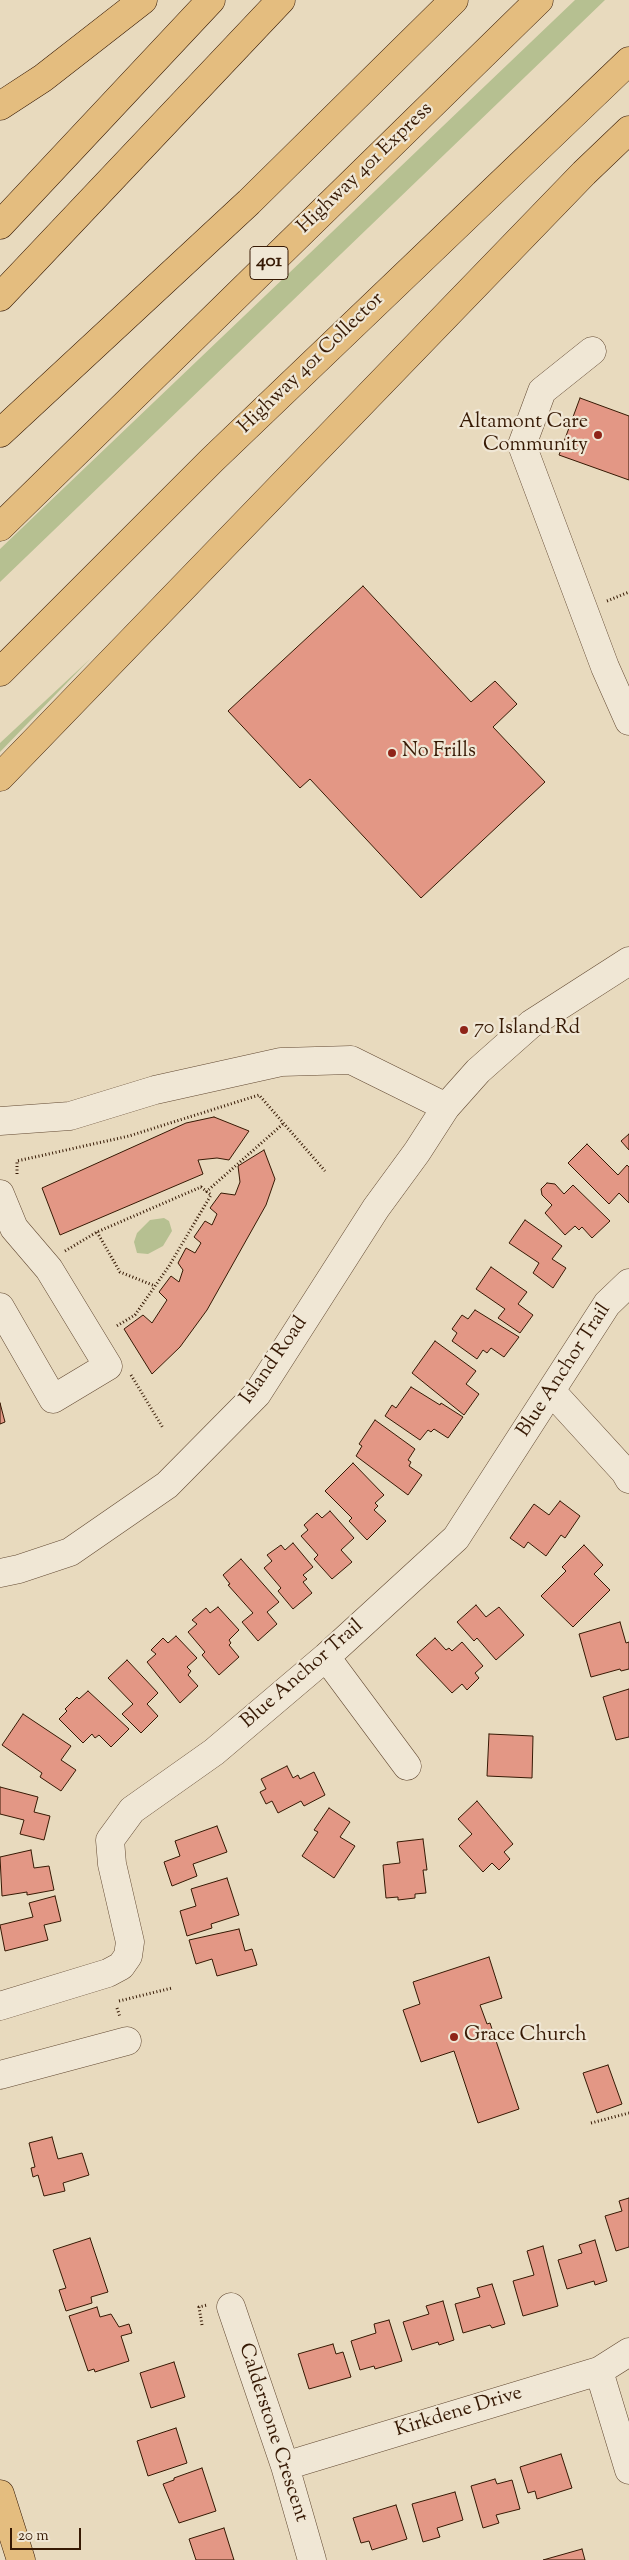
<!DOCTYPE html>
<html>
<head>
<meta charset="utf-8">
<style>
	body { margin:0 }
	#map { position:relative; width:629px; height:2560px; overflow:hidden; background:#e8dabe; font-family:"Sorts Mill Goudy",serif }
	canvas { display:block }
	.scale { position:absolute; left:10px; top:2528px; width:71px; height:22px; box-sizing:border-box; border:2px solid #361904; border-top:0; padding-left:6px; font-size:15px; line-height:18px; white-space:nowrap; color:#361904; -webkit-text-stroke:4px #f0e7d5; paint-order:stroke }
</style>
</head>
<body>
<div id="map">
<canvas width="629" height="2560"></canvas>
<div class="scale">20 m</div>
</div>
<script>
const g = document.querySelector('canvas').getContext('2d');
g.lineJoin = 'round';
function paint(path, color) {
  g.fillStyle = color;
  g.fill(path, 'evenodd');
}
function toPath(rows) {
  const path = new Path2D();
  for (const r of rows) {
    path.moveTo(r[0], r[1]);
    for (let i = 2; i < r.length; i += 2) path.lineTo(r[i], r[i + 1]);
  }
  return path;
}
function trace(path, color, width, dash) {
  g.strokeStyle = color;
  g.lineWidth = width;
  g.lineCap = dash ? 'butt' : 'round';
  g.setLineDash(dash || []);
  g.stroke(path);
}
function label(font, color, halo, rows, align = 'center') {
  g.font = font + ' "Sorts Mill Goudy",serif';
  g.lineWidth = 4.5;
  g.setLineDash([]);
  g.textBaseline = 'middle';
  g.strokeStyle = halo;
  g.fillStyle = color;
  for (const [text, x, y, turn = 0] of rows) {
    g.save();
    g.translate(x, y);
    g.rotate((+turn || 0) * Math.PI / 180);
    g.textAlign = isNaN(turn) ? turn : align;
    if (halo) g.strokeText(text, 0, 0);
    g.fillText(text, 0, 0);
    g.restore();
  }
}
const green = toPath([
	[575,0,605,0,0,582,0,549],
	[90,659,0,752,0,743],
	[164,1218,169,1221,172,1231,163,1246,148,1254,137,1253,134,1242,137,1233,150,1220]
]);
const building = toPath([
	[580,398,629,416,629,480,559,455,580,398],
	[363,586,471,702,495,681,517,704,493,727,545,782,421,898,310,779,300,788,228,711,363,586],
	[214,1117,249,1131,229,1160,217,1158,198,1160,203,1174,60,1235,42,1188,186,1123,214,1117],
	[629,1134,629,1150,621,1141,629,1134],
	[587,1144,618,1175,627,1165,629,1167,629,1203,619,1193,609,1204,568,1163,587,1144],
	[264,1150,275,1179,266,1205,207,1310,180,1347,152,1374,124,1329,143,1315,152,1323,167,1300,159,1292,171,1276,179,1282,183,1270,178,1263,186,1248,195,1253,201,1243,194,1237,205,1221,212,1225,217,1214,210,1208,221,1193,235,1195,240,1182,238,1166,264,1150],
	[547,1183,555,1184,564,1194,573,1185,610,1221,592,1238,582,1227,579,1230,575,1226,565,1235,545,1213,552,1205,542,1195,541,1189,547,1183],
	[525,1220,562,1246,552,1259,566,1268,553,1288,533,1273,539,1263,509,1243,525,1220],
	[491,1267,527,1292,518,1304,533,1315,520,1333,498,1318,505,1309,476,1289,491,1267],
	[475,1310,519,1337,504,1357,491,1348,487,1353,483,1350,477,1359,452,1341,457,1333,452,1329,462,1315,468,1319,475,1310],
	[435,1341,476,1371,466,1384,479,1394,464,1415,412,1373,435,1341],
	[411,1387,440,1405,441,1403,463,1417,448,1438,434,1429,431,1432,428,1430,420,1440,385,1416,392,1405,396,1408,411,1387],
	[0,1403,5,1422,0,1424,0,1403],
	[375,1420,415,1449,408,1460,411,1462,409,1466,422,1475,408,1495,356,1456,362,1446,359,1444,375,1420],
	[353,1463,384,1495,375,1503,378,1506,374,1510,386,1521,367,1540,349,1521,352,1518,325,1491,353,1463],
	[560,1501,580,1516,565,1538,561,1535,546,1556,528,1542,524,1548,510,1538,534,1504,549,1515,560,1501],
	[330,1511,354,1538,341,1550,352,1562,332,1579,314,1559,318,1555,301,1536,308,1530,304,1525,317,1513,322,1518,330,1511],
	[293,1543,313,1567,303,1575,307,1579,303,1582,312,1593,293,1609,278,1591,281,1588,264,1568,272,1561,267,1555,281,1545,285,1550,293,1543],
	[584,1545,603,1565,594,1574,610,1590,573,1627,541,1596,566,1571,562,1567,584,1545],
	[241,1559,279,1602,267,1612,277,1624,258,1641,242,1622,253,1613,228,1585,230,1584,223,1575,241,1559],
	[476,1605,486,1617,499,1607,524,1635,496,1660,477,1638,474,1641,457,1622,476,1605],
	[218,1607,239,1630,229,1640,231,1643,229,1645,239,1657,219,1675,202,1655,205,1652,188,1632,197,1624,192,1620,206,1608,210,1613,218,1607],
	[620,1622,626,1643,629,1642,629,1669,621,1671,620,1669,591,1677,579,1634,620,1622],
	[176,1636,197,1658,187,1667,191,1671,188,1675,198,1686,180,1703,147,1662,156,1654,151,1650,163,1638,168,1643,176,1636],
	[435,1638,446,1650,449,1648,452,1651,462,1642,483,1666,475,1673,479,1678,467,1690,462,1684,452,1693,416,1655,435,1638],
	[127,1660,158,1693,147,1704,158,1716,141,1733,122,1714,133,1704,108,1678,127,1660],
	[629,1689,629,1737,616,1740,603,1697,629,1689],
	[88,1691,129,1729,111,1747,99,1735,95,1738,92,1734,83,1743,59,1719,67,1711,65,1709,77,1697,79,1699,88,1691],
	[23,1714,71,1746,61,1760,76,1770,61,1791,40,1777,42,1773,2,1745,23,1714],
	[489,1734,533,1736,532,1778,487,1776,489,1734],
	[287,1766,293,1778,298,1775,300,1779,314,1772,325,1795,304,1806,301,1801,278,1813,272,1801,266,1804,260,1792,266,1789,261,1779,287,1766],
	[0,1787,38,1797,34,1812,50,1816,44,1840,20,1834,24,1820,0,1814,0,1787],
	[477,1801,513,1844,504,1852,510,1859,499,1870,492,1863,483,1872,459,1846,472,1834,458,1819,477,1801],
	[329,1808,350,1822,340,1837,355,1846,334,1878,302,1856,318,1832,314,1830,329,1808],
	[217,1826,227,1852,193,1864,197,1876,172,1886,164,1862,180,1856,175,1841,217,1826],
	[423,1839,427,1870,423,1870,426,1893,415,1894,415,1898,398,1900,398,1897,386,1898,383,1865,400,1863,397,1842,423,1839],
	[31,1850,34,1868,49,1866,54,1890,27,1895,27,1892,2,1896,0,1857,31,1850],
	[227,1878,239,1915,211,1924,212,1928,187,1936,180,1911,196,1906,191,1889,227,1878],
	[55,1896,61,1921,44,1925,48,1940,5,1951,0,1925,33,1917,29,1903,55,1896],
	[239,1929,245,1951,252,1949,257,1965,217,1976,212,1959,196,1964,189,1940,239,1929],
	[489,1957,502,1998,480,2005,487,2024,490,2023,519,2109,478,2123,454,2051,421,2062,403,2010,420,2004,413,1982,489,1957],
	[608,2065,622,2104,597,2113,583,2073,608,2065],
	[52,2137,58,2159,82,2153,89,2175,63,2183,65,2191,44,2196,38,2175,33,2177,31,2168,35,2167,29,2143,52,2137],
	[629,2198,629,2247,616,2251,605,2216,622,2211,619,2201,629,2198],
	[90,2238,108,2292,91,2297,92,2303,66,2311,59,2290,66,2288,53,2250,90,2238],
	[595,2240,607,2281,595,2285,594,2281,567,2289,558,2260,582,2253,579,2245,595,2240],
	[543,2246,558,2306,523,2316,513,2281,534,2275,527,2251,543,2246],
	[492,2284,505,2324,492,2328,490,2325,463,2333,455,2304,480,2297,477,2288,492,2284],
	[443,2301,454,2340,439,2345,438,2342,412,2350,403,2322,429,2314,426,2306,443,2301],
	[97,2307,100,2317,111,2314,119,2327,129,2324,132,2333,121,2336,129,2361,95,2372,94,2369,88,2371,69,2316,97,2307],
	[389,2320,402,2361,375,2369,374,2366,360,2370,351,2341,376,2333,374,2324,389,2320],
	[333,2344,336,2354,343,2352,351,2377,309,2389,298,2354,333,2344],
	[174,2362,185,2397,151,2408,140,2373,174,2362],
	[176,2428,187,2463,148,2476,137,2441,176,2428],
	[561,2454,572,2488,537,2499,535,2491,528,2493,520,2467,561,2454],
	[202,2468,216,2511,179,2523,163,2484,174,2480,174,2478,202,2468],
	[495,2479,497,2484,512,2480,520,2509,496,2515,499,2523,483,2528,471,2486,495,2479],
	[455,2492,463,2520,437,2528,440,2537,423,2542,412,2504,455,2492],
	[396,2505,407,2539,372,2550,369,2541,361,2543,353,2518,396,2505],
	[224,2528,234,2560,196,2560,189,2539,224,2528],
	[582,2549,585,2560,543,2560,582,2549]
]);
const path = toPath([
	[607,601,629,592],
	[17,1174,17,1161,129,1136,259,1095,325,1171],
	[206,1192,284,1123],
	[97,1232,120,1272,155,1286],
	[65,1251,97,1232,201,1187,211,1195,169,1266,135,1315,115,1327],
	[131,1375,163,1428],
	[119,2001,172,1988],
	[117,2008,120,2017],
	[591,2123,629,2113],
	[202,2325,199,2307,207,2305]
]);
const minor = toPath([
	[592,351,542,391,522,445,605,667,629,721],
	[0,1121,70,1116,155,1090,281,1062,351,1060,446,1107],
	[0,1194,14,1228,49,1269,108,1366,53,1399,0,1307],
	[552,1392,625,1472,629,1479],
	[0,1573,19,1569,70,1552,167,1485,257,1394,376,1208,417,1152,446,1107,478,1071,531,1024,629,961],
	[326,1657,407,1766],
	[0,2006,108,1973,121,1966,128,1956,130,1942,112,1864,110,1840,132,1810,214,1752,326,1657,456,1538,607,1304,629,1283],
	[0,2075,127,2041],
	[231,2307,285,2466,312,2560],
	[599,2371,629,2470],
	[285,2466,599,2371,629,2352]
]);
const major = toPath([
	[0,2494,21,2560]
]);
const highway = toPath([
	[0,106,43,78,143,0],
	[0,225,211,0],
	[0,297,281,0],
	[0,433,249,202,454,0],
	[0,527,539,0],
	[0,672,212,460,629,61],
	[0,777,584,173,629,130]
]);
const markers = [
	[598,435,5,"#8f2418"],
	[392,753,5,"#8f2418"],
	[464,1030,5,"#8f2418"],
	[454,2037,5,"#8f2418"]
];
const shields = [
	[269,263,38]
];
const shieldNames = [
	["401",269,263]
];
const streetNames = [
	["Highway 401 Express",366,169,-44],
	["Highway 401 Collector",312,364,-44],
	["Island Road",275,1361,-55],
	["Blue Anchor Trail",565,1371,-57],
	["Blue Anchor Trail",303,1675,-41],
	["Kirkdene Drive",459,2413,-17],
	["Calderstone Crescent",272,2433,72]
];
const poiNames = [
	["Altamont Care",588,424,"right"],
	["Community",588,447,"right"],
	["No Frills",402,753],
	["70 Island Rd",474,1030],
	["Grace Church",464,2037]
];
paint(green, '#b6c091');
paint(building, '#e39785');
trace(building, '#361904', 1);
trace(minor, '#624932', 29);
trace(major, '#361904', 29);
trace(highway, '#361904', 29);
trace(path, '#361904', 3, [1, 2.5]);
trace(minor, '#f0e7d5', 28);
trace(major, '#e4bd7f', 28);
trace(highway, '#e4bd7f', 28);
for (const [x, y, r, color] of markers) {
  const dot = new Path2D();
  dot.arc(x, y, r, 0, 2 * Math.PI);
  g.fillStyle = color;
  g.fill(dot);
  trace(dot, '#f0e7d5', 2);
}
for (const [x, y, w] of shields) {
  const box = new Path2D();
  box.roundRect(x - w / 2, y - 16.5, w, 33, 4);
  g.fillStyle = '#f0e7d5';
  g.fill(box);
  trace(box, '#361904', 1);
}
label('bold 19px', '#361904', null, shieldNames);
label('20px', '#361904', '#f0e7d5', streetNames);
label('20px', '#361904', '#f0e7d5', poiNames, 'left');
</script>
</body>
</html>
